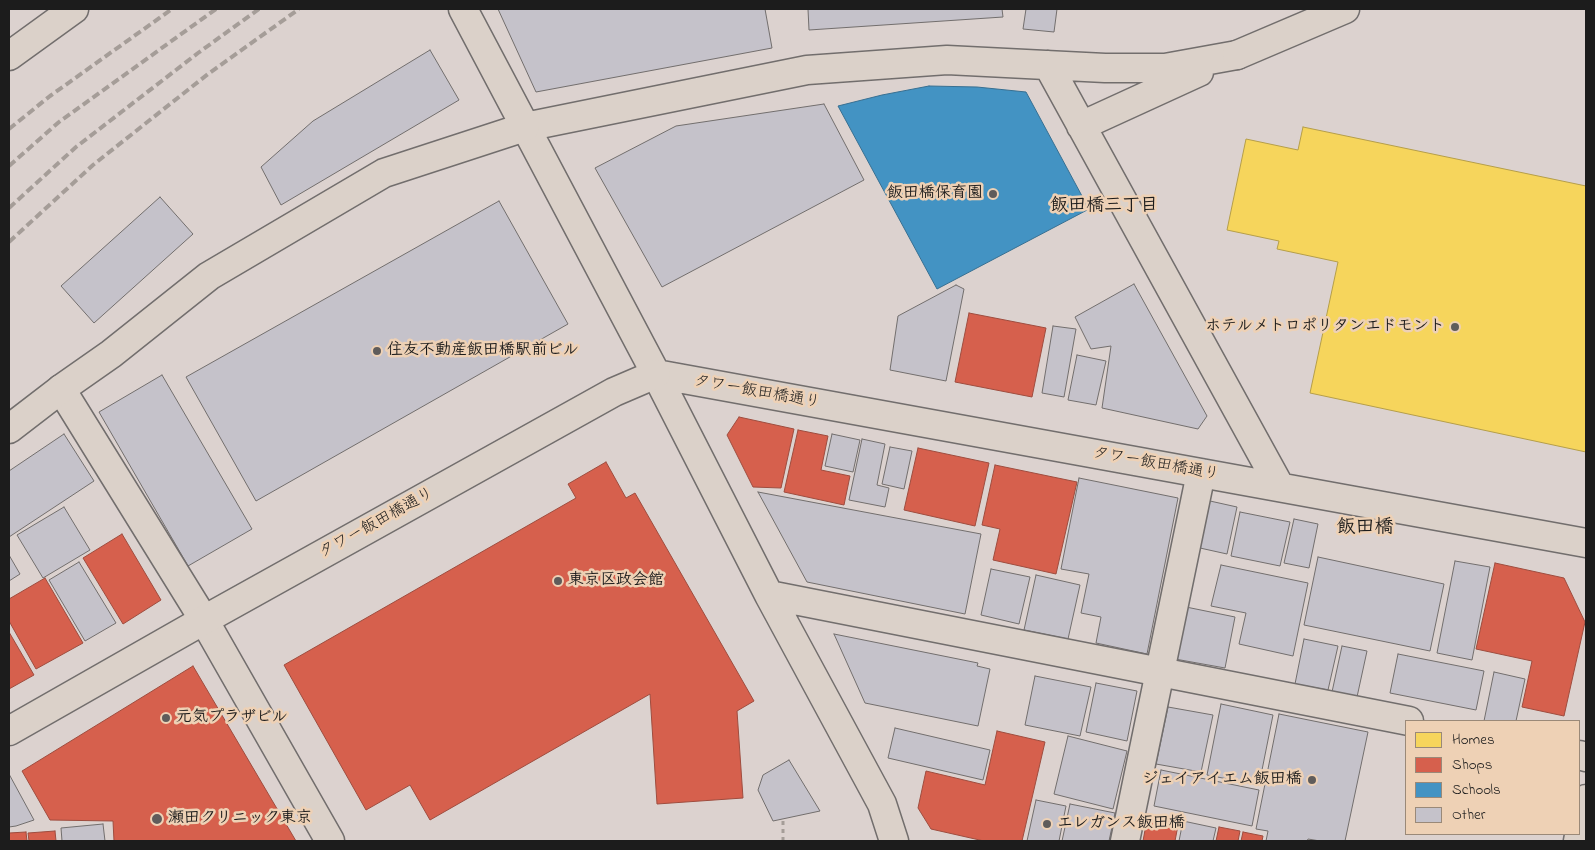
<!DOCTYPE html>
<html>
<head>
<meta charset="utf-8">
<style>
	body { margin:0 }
	#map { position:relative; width:1595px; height:850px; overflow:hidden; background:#dcd2cf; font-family:"Indie Flower",sans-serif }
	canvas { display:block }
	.frame { position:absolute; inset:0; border:10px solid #1c1c1c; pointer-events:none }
	.legend { position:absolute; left:1405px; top:720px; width:175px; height:115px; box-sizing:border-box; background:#eed1b5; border:1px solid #9a8978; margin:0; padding:6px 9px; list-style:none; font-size:15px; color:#1c1c1c }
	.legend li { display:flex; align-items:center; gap:10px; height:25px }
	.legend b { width:25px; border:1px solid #9a8978 }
</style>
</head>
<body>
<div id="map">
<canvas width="1595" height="850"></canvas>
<div class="frame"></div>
<ul class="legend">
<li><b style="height:14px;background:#f6d55c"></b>Homes</li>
<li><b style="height:14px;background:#d6604d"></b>Shops</li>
<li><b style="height:14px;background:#4393c3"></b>Schools</li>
<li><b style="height:14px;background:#c5c2ca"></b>Other</li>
</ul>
</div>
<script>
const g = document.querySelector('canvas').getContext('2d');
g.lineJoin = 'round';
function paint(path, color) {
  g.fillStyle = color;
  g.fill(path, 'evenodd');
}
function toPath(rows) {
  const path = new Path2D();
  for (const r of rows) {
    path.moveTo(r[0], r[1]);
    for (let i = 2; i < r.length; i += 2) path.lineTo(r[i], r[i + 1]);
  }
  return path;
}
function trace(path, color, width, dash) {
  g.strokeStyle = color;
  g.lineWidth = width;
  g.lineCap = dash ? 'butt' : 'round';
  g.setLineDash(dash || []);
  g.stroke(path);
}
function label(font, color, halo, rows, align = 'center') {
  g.font = font + ' "Indie Flower","Klee One",sans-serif';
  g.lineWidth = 5;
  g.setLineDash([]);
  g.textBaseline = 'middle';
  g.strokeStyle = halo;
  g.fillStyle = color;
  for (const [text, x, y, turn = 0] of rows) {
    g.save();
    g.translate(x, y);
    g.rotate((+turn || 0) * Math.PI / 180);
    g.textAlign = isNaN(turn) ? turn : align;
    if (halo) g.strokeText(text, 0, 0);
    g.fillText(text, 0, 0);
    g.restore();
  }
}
const homes = toPath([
	[1303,127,1586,186,1586,452,1310,393,1338,262,1277,249,1279,241,1227,230,1246,139,1298,150,1303,127]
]);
const shops = toPath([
	[969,313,1046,328,1032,397,955,382,969,313],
	[739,417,794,429,781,488,753,487,727,435,739,417],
	[798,430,828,436,821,470,850,476,844,505,784,492,798,430],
	[918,448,989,463,975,526,904,510,918,448],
	[606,462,626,498,635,493,754,701,737,711,743,798,657,804,650,694,430,820,410,785,366,810,284,665,576,498,568,484,606,462],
	[995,465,1077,482,1056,574,993,560,1000,529,982,525,995,465],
	[122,534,161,600,123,624,83,558,122,534],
	[1495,563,1564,578,1585,622,1564,716,1522,707,1532,661,1476,649,1495,563],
	[45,578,83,643,36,669,9,621,9,599,45,578],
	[9,632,34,675,9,689,9,632],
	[193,666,296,841,114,841,113,821,50,820,22,771,193,666],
	[997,731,1045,742,1022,841,984,841,931,829,918,808,926,771,985,785,997,731],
	[1148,814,1179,820,1175,841,1143,841,1148,814],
	[1219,827,1240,831,1238,841,1216,841,1219,827],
	[55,831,56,841,29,841,28,833,55,831],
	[26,832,27,841,9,841,9,833,26,832],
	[1243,832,1263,836,1262,841,1241,841,1243,832]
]);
const schools = toPath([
	[929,86,977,87,1026,92,1089,209,937,289,838,106,882,95,929,86]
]);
const building = toPath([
	[498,9,765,9,772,48,536,92,498,9],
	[808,9,1002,9,1003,17,809,30,808,9],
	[1026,9,1057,9,1054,32,1023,29,1026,9],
	[430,50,459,100,281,205,261,167,313,121,430,50],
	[824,104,864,180,662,287,595,168,676,126,824,104],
	[160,197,193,234,94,323,61,286,160,197],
	[499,201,568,324,256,501,186,377,499,201],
	[1134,284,1207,416,1198,429,1102,408,1111,346,1091,349,1075,317,1134,284],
	[956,285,964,289,946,381,890,370,898,316,956,285],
	[1053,326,1076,329,1064,397,1042,393,1053,326],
	[1077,355,1106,361,1096,405,1068,400,1077,355],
	[162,375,252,529,188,566,99,412,162,375],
	[64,434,94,481,9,537,9,471,64,434],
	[832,434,860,440,853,472,825,466,832,434],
	[862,439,885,444,877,485,889,488,885,507,849,500,862,439],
	[890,447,912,451,904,489,882,484,890,447],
	[1079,478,1178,498,1147,654,1096,643,1101,617,1081,613,1089,574,1061,569,1079,478],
	[758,492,981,534,965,614,807,582,758,492],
	[1210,501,1237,507,1227,554,1200,548,1210,501],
	[64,507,90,550,43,578,17,535,64,507],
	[1240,512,1290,522,1280,566,1231,556,1240,512],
	[1294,519,1318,524,1309,568,1284,563,1294,519],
	[9,555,20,574,9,581,9,555],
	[1318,557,1444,584,1430,651,1304,625,1318,557],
	[1455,561,1490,567,1472,660,1437,653,1455,561],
	[79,562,116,623,85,641,49,580,79,562],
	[1221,565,1308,583,1293,656,1239,644,1246,613,1211,606,1221,565],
	[991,569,1030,577,1019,624,981,615,991,569],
	[1036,575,1080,585,1068,639,1024,630,1036,575],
	[1186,607,1235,617,1225,668,1175,659,1186,607],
	[834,634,978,663,977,666,990,669,978,726,865,703,834,634],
	[1304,639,1338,646,1328,690,1295,684,1304,639],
	[1342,646,1367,651,1357,697,1332,692,1342,646],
	[1398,654,1484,671,1476,710,1390,693,1398,654],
	[1494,672,1525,679,1516,721,1484,721,1494,672],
	[1035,676,1091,687,1080,736,1025,725,1035,676],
	[1096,683,1137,691,1127,741,1086,732,1096,683],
	[1221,704,1273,715,1259,785,1207,775,1221,704],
	[1168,707,1213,715,1201,772,1156,764,1168,707],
	[1279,714,1368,732,1345,841,1320,841,1308,839,1307,841,1266,841,1268,831,1256,829,1279,714],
	[895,728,990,750,983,780,888,758,895,728],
	[1068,736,1127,751,1113,809,1054,794,1068,736],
	[789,760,820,811,773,821,758,790,763,775,789,760],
	[1161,770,1259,790,1252,826,1154,806,1161,770],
	[9,774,34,820,16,826,9,827,9,774],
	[1036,800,1066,806,1059,841,1027,841,1036,800],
	[1070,804,1115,813,1109,841,1062,841,1070,804],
	[1183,821,1216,828,1213,841,1179,841,1183,821],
	[103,824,105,841,62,841,61,828,103,824]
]);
const path = toPath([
	[783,841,783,821]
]);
const street = toPath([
	[463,9,656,374,769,595,882,804,894,841],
	[1048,65,1280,487],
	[1081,126,1199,72],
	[525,127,807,70,947,60,1105,68,1165,68,1237,55],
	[656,374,1586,543],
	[61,389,204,620,330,841],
	[769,595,1409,721],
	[1579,755,1586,757],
	[1125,841,1201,473],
	[1578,841,1586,799]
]);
const secondary = toPath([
	[1237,55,1345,9],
	[9,56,74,9],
	[9,429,61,389,111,354,209,276,384,173,525,127],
	[9,731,204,620,614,392,656,374]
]);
const rail = toPath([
	[9,129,50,96,172,9],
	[9,166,59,122,216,9],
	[9,208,76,147,198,53,259,9],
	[9,242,93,165,208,74,299,9]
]);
const markers = [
	[993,194,5,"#5f5c5b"],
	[1455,327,5,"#5f5c5b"],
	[377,351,5,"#5f5c5b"],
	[558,581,5,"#5f5c5b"],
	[166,718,5,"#5f5c5b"],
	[1312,780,5,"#5f5c5b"],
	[157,819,6,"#5f5c5b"],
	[1047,824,5,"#5f5c5b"]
];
const poiNames = [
	["飯田橋保育園",983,194,"right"],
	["ホテルメトロポリタンエドモント",1445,327,"right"],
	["住友不動産飯田橋駅前ビル",387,351],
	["東京区政会館",568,581],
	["元気プラザビル",176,718],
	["ジェイアイエム飯田橋",1302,780,"right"],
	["瀬田クリニック東京",168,819],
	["エレガンス飯田橋",1057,824]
];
const streetNames = [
	["タワー飯田橋通り",757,393,10],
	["タワー飯田橋通り",1156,465,10],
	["タワー飯田橋通り",377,524,-29]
];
const neighbourhoodNames = [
	["飯田橋三丁目",1104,207]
];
const quarterNames = [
	["飯田橋",1365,529]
];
paint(homes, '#f6d55c');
trace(homes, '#b59e49', 1);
paint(shops, '#d6604d');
trace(shops, '#9e4c3e', 1);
paint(schools, '#4393c3');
trace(schools, '#376f91', 1);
paint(building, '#c5c2ca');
trace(building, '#726e6d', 1);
trace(street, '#726e6d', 31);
trace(secondary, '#726e6d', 31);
trace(path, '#a59d98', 3, [4, 4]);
trace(street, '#dbd1c9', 28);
trace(secondary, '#dbd1c9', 28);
trace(rail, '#a59d98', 4, [8, 4]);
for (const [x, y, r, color] of markers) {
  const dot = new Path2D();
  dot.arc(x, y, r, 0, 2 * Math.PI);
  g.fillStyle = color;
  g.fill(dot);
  trace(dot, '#eed1b5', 2);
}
label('bold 16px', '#1c1c1c', '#eed1b5', poiNames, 'left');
label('16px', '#1c1c1c', '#eed1b5', streetNames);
label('bold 18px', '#1c1c1c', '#eed1b5', neighbourhoodNames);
label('bold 19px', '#1c1c1c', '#eed1b5', quarterNames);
</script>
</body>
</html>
